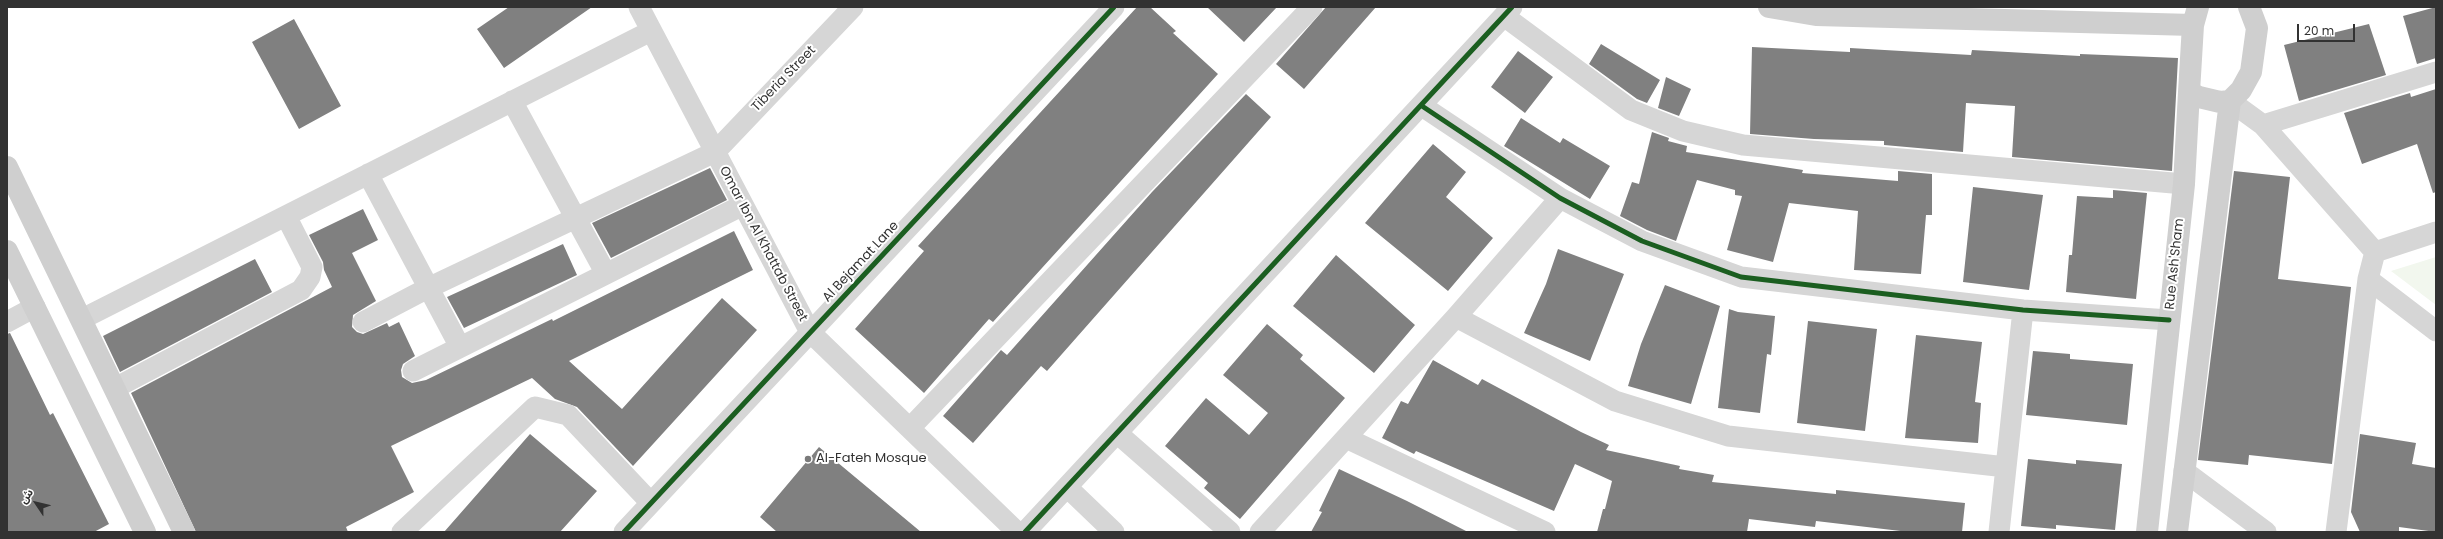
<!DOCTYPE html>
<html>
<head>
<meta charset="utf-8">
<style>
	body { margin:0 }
	#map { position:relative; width:2443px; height:539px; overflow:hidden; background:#fff; font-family:Poppins,"Noto Sans Arabic",sans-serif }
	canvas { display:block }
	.frame { position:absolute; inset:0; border:8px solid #323232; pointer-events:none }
	.north { position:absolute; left:16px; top:483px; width:40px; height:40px; -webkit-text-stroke:3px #fff; paint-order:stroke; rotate:305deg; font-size:11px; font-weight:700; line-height:16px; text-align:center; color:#323232 }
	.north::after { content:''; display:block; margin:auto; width:14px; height:18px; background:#323232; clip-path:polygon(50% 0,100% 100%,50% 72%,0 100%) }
	.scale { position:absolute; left:2297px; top:24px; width:58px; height:18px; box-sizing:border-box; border:2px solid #323232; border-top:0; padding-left:5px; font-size:12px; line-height:14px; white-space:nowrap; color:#323232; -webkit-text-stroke:3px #fff; paint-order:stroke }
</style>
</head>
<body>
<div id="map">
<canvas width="2443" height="539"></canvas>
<div class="frame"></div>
<div class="north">ش</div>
<div class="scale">20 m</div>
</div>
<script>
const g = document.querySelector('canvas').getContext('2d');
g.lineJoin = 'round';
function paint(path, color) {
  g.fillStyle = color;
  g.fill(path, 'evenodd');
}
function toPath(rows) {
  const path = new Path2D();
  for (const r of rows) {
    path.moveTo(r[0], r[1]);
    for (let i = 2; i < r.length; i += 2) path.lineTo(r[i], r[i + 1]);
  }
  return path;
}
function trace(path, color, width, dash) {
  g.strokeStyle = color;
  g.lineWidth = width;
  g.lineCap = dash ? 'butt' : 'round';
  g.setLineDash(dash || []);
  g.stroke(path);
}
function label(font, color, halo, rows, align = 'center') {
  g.font = font + ' Poppins,sans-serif';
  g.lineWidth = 4;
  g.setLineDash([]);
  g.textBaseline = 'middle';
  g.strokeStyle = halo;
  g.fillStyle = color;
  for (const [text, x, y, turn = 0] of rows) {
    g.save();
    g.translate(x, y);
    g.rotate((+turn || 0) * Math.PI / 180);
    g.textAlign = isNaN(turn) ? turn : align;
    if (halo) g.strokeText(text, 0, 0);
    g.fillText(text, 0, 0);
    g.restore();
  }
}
const green = toPath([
	[2436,257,2436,305,2391,271]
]);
const building = toPath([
	[509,7,592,7,504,68,477,29],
	[1137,7,1150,7,1176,31,1173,33,1218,74,993,322,989,319,924,393,855,329,924,251,918,246],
	[1207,7,1277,7,1244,42],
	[1326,7,1376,7,1304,89,1276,64],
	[2436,7,2436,58,2417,64,2403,16],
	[294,19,341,106,299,129,252,42],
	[2369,24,2386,75,2299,101,2284,45],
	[1601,44,1660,80,1647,103,1637,99,1589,64],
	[1752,47,1850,52,1850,48,1971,55,1972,50,2080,56,2080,54,2178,58,2172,171,2012,157,2015,106,1966,103,1963,152,1884,145,1884,141,1814,139,1750,134],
	[1518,51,1553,77,1525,113,1491,87],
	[1666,77,1691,89,1679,116,1658,108],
	[2436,89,2436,192,2433,193,2417,144,2362,164,2344,113,2410,93,2411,97],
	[1246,94,1271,117,1047,371,1041,366,973,443,943,416,1001,350,1007,355,1152,192],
	[1521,118,1560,143,1563,138,1610,166,1590,199,1504,146],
	[1652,132,1669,138,1668,141,1687,146,1686,152,1803,170,1802,173,1898,181,1898,171,1932,174,1932,215,1926,215,1921,274,1854,270,1858,211,1789,203,1773,262,1727,250,1742,196,1735,195,1735,190,1697,180,1676,241,1647,230,1620,216,1632,182,1639,184],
	[1433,144,1466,172,1446,197,1493,238,1448,291,1365,223],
	[710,168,727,200,611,258,592,223],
	[2234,171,2290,177,2278,279,2351,287,2332,464,2249,455,2248,465,2198,460],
	[1973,187,2043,195,2029,290,1963,282],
	[2113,190,2147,193,2136,299,2066,292,2069,255,2072,255,2077,196,2113,198],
	[363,209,378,240,352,253,376,301,353,315,352,327,357,332,363,334,387,323,389,327,399,322,415,356,403,364,401,370,402,377,412,383,426,380,552,319,553,321,734,231,753,270,569,361,622,409,722,298,757,330,633,466,577,407,555,399,532,378,391,446,414,492,346,527,348,532,196,532,131,393,332,287,324,270,323,262,309,235],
	[563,244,577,275,464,328,447,297],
	[1558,249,1624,274,1590,361,1524,333,1546,284],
	[1336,255,1415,325,1374,373,1293,306],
	[255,259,272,292,120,372,103,336],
	[1665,285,1720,306,1691,404,1628,386,1641,344],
	[1729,309,1738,312,1775,316,1771,355,1767,354,1760,413,1718,408],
	[1808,321,1877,329,1865,431,1797,423],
	[1267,324,1303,355,1300,359,1345,398,1240,519,1204,488,1208,483,1165,446,1206,398,1249,435,1268,413,1223,375],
	[10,333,50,415,53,413,109,524,94,532,7,532,7,334],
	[1916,335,1982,342,1975,402,1981,403,1978,443,1905,438],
	[2033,351,2070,354,2070,359,2133,364,2127,425,2026,415],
	[1433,360,1478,385,1482,379,1581,432,1609,445,1606,450,1680,466,1679,469,1714,475,1712,482,1836,494,1836,490,1965,503,1962,532,1909,532,1816,521,1815,527,1749,519,1747,532,1597,532,1603,509,1605,509,1612,481,1575,464,1554,511,1416,451,1414,454,1382,438,1401,401,1408,404],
	[530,434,597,491,560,532,444,532],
	[2360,434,2416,443,2412,464,2436,468,2436,532,2399,527,2399,532,2360,532,2351,512],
	[819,447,921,532,777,532,760,517],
	[2028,459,2076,464,2076,460,2122,464,2115,530,2056,525,2056,529,2021,526],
	[1339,469,1407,501,1468,532,1311,532,1322,512,1319,511]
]);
const street = toPath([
	[639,7,810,332,1017,532],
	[1504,16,1631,110,1683,131,1743,145,2184,184],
	[512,101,606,274],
	[2230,101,2263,125,2436,72],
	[1422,106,1560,198,1642,241,1741,277,2023,310,2169,320],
	[2263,125,2375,252,2436,232],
	[368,174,460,347],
	[2368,279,2436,331],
	[1456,317,1615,401,1728,436,2006,467],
	[82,319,651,31],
	[7,322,35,307],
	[363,322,428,288,715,152,853,7],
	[413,371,743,205],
	[115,388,301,290,310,277,312,267,286,216],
	[910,428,1312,7],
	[1117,433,1230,532],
	[1346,438,1545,532],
	[2184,471,2266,532],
	[1067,487,1114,532],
	[402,532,535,407,568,415,651,503],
	[624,532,1114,7],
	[1025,532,1512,7],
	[1260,532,1456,317,1560,198],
	[1999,532,2023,310],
	[2336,532,2368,279,2375,252]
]);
const secondary = toPath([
	[1769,7,1816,15,2193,25],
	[2198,7,2193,25,2189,92,2199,97,2220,102,2230,101,2241,90,2251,72,2257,28,2249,7],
	[7,167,184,532],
	[7,251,145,532],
	[2147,532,2184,184,2189,92],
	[2177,532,2230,101]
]);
const cycleway = toPath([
	[1422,106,1560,198,1642,241,1741,277,2023,310,2169,320],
	[624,532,1114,7],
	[1025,532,1512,7]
]);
const markers = [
	[808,459,4,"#7a7a7a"]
];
const streetNames = [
	["Tiberia Street",784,79,-46],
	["Omar Ibn Al Khattab Street",763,244,62],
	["Al Bejamat Lane",861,262,-47],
	["Rue Ash'Sham",2175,264,-84]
];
const poiNames = [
	["Al-Fateh Mosque",816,459]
];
paint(green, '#f2f7ee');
paint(building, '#808080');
trace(street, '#d6d6d6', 21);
trace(secondary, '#cfcfcf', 22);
trace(cycleway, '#1b5e20', 5);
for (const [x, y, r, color] of markers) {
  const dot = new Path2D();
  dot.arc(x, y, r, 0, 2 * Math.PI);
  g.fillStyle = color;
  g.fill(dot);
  trace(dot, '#fff', 1.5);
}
label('13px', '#323232', '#fff', streetNames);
label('13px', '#323232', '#fff', poiNames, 'left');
</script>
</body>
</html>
